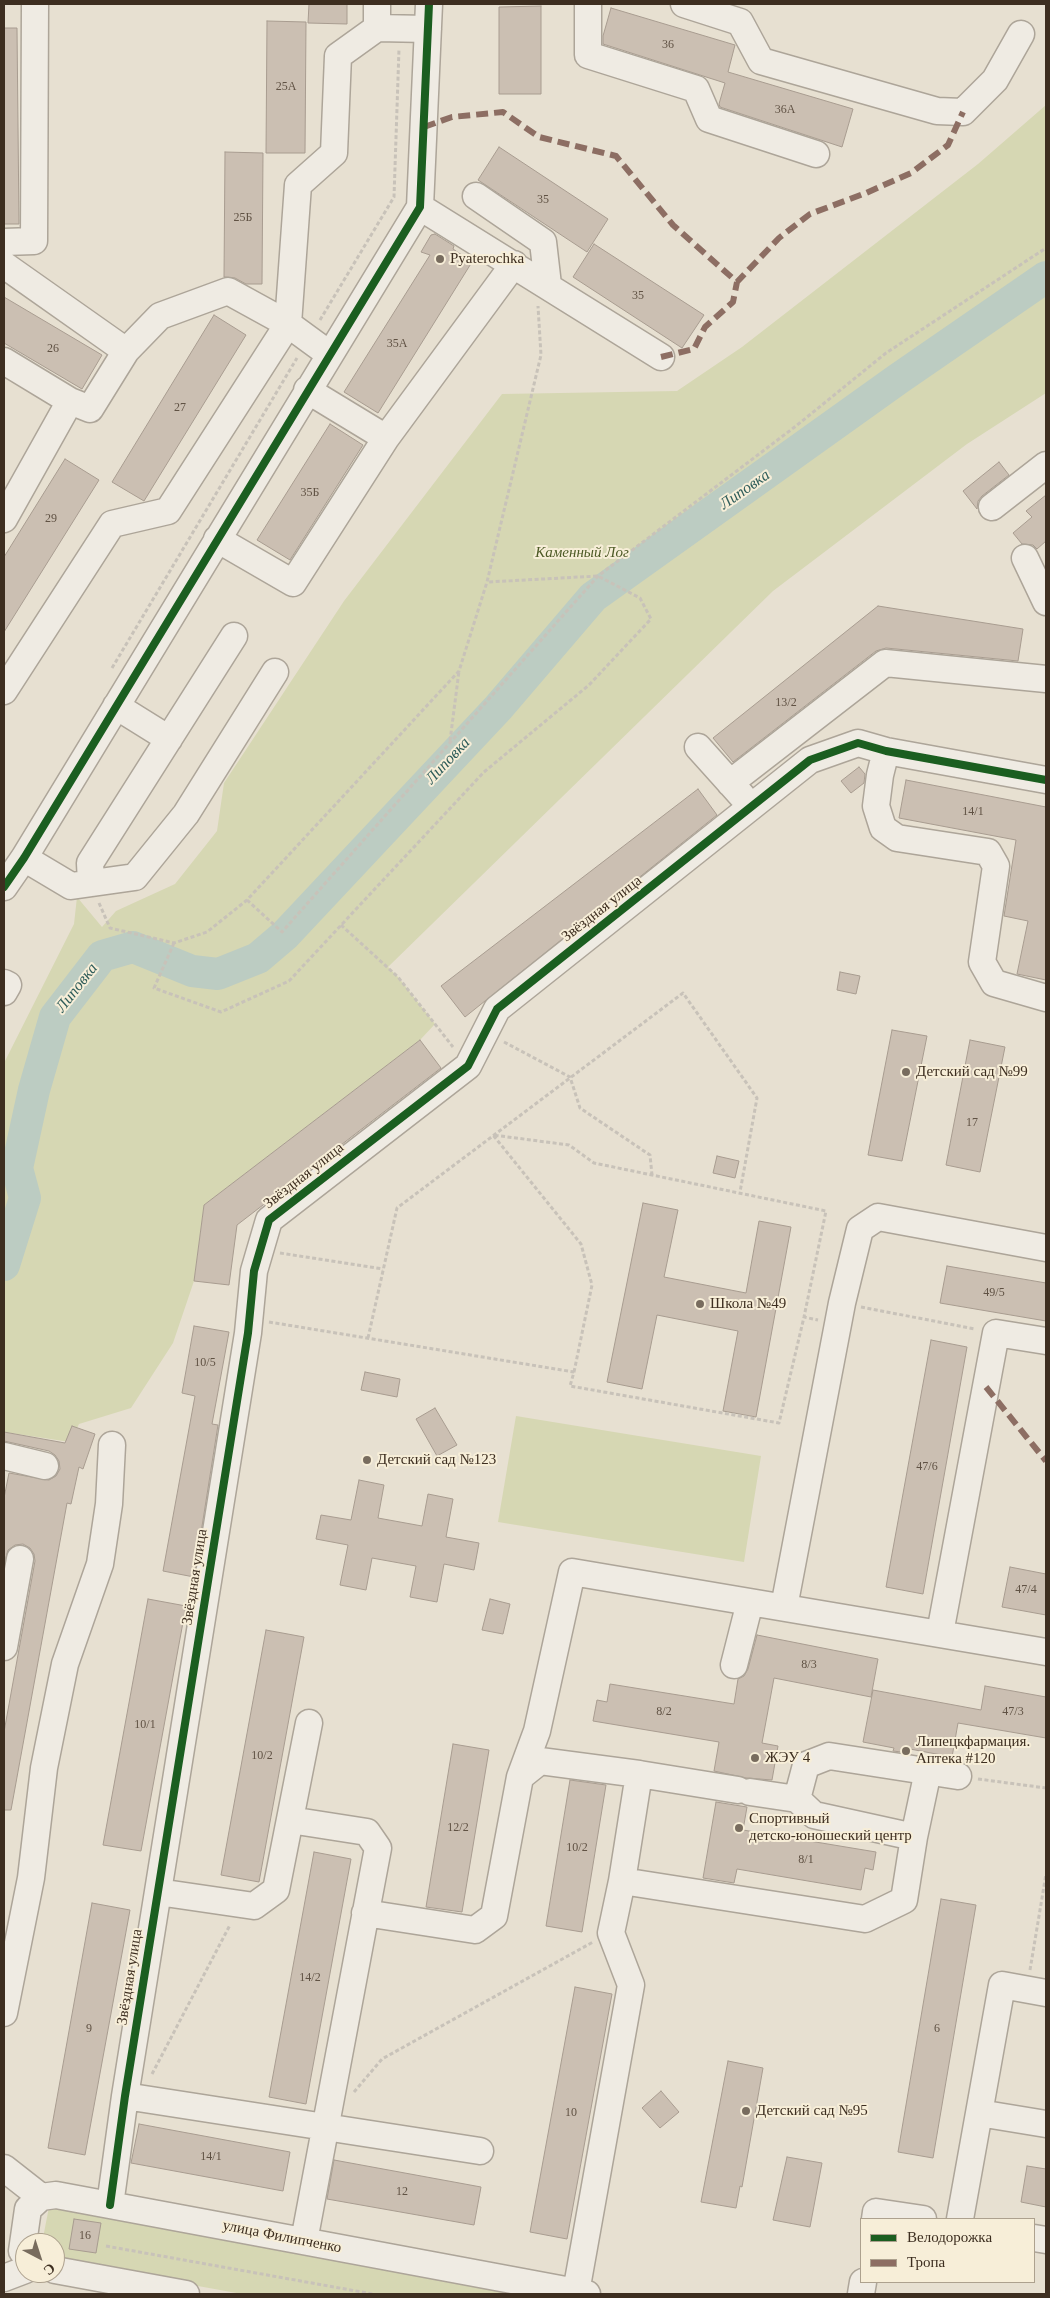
<!DOCTYPE html>
<html>
<head>
<meta charset="utf-8">
<style>
	body { margin:0 }
	#map { position:relative; width:1050px; height:2298px; overflow:hidden; background:#e7e0d1; font-family:"Times New Roman",serif }
	canvas { display:block }
	.frame { position:absolute; inset:0; border:5px solid #3d2e20; pointer-events:none }
	.legend { position:absolute; left:860px; top:2218px; width:175px; height:65px; box-sizing:border-box; background:#f7eed8; border:1px solid #ada18e; margin:0; padding:6px 9px; list-style:none; font-size:15px; color:#3d2e20 }
	.legend li { display:flex; align-items:center; gap:10px; height:25px }
	.legend b { width:25px; border:1px solid #ada18e }
	.north { position:absolute; left:15px; top:2233px; width:50px; height:50px; box-sizing:border-box; background:#f7eed8; border:1px solid #ada18e; border-radius:50%; rotate:140deg; font-size:14px; font-weight:700; line-height:20px; text-align:center; color:#3d2e20 }
	.north::after { content:''; display:block; margin:auto; width:18px; height:22px; background:#786c5e; clip-path:polygon(50% 0,100% 100%,50% 72%,0 100%) }
</style>
</head>
<body>
<div id="map">
<canvas width="1050" height="2298"></canvas>
<div class="frame"></div>
<ul class="legend">
<li><b style="height:6px;background:#1b5e20"></b>Велодорожка</li>
<li><b style="height:6px;background:#8d6e63"></b>Тропа</li>
</ul>
<div class="north">С</div>
</div>
<script>
const g = document.querySelector('canvas').getContext('2d');
g.lineJoin = 'round';
function paint(path, color) {
  g.fillStyle = color;
  g.fill(path, 'evenodd');
}
function toPath(rows) {
  const path = new Path2D();
  for (const r of rows) {
    path.moveTo(r[0], r[1]);
    for (let i = 2; i < r.length; i += 2) path.lineTo(r[i], r[i + 1]);
  }
  return path;
}
function trace(path, color, width, dash) {
  g.strokeStyle = color;
  g.lineWidth = width;
  g.lineCap = dash ? 'butt' : 'round';
  g.setLineDash(dash || []);
  g.stroke(path);
}
function label(font, color, halo, rows, align = 'center') {
  g.font = font + ' "Times New Roman",serif';
  g.lineWidth = 4;
  g.setLineDash([]);
  g.textBaseline = 'middle';
  g.strokeStyle = halo;
  g.fillStyle = color;
  for (const [text, x, y, turn = 0] of rows) {
    g.save();
    g.translate(x, y);
    g.rotate((+turn || 0) * Math.PI / 180);
    g.textAlign = isNaN(turn) ? turn : align;
    if (halo) g.strokeText(text, 0, 0);
    g.fillText(text, 0, 0);
    g.restore();
  }
}
const green = toPath([
	[1046,105,1046,393,967,444,773,591,388,967,398,977,435,1024,420,1040,204,1205,194,1281,173,1343,131,1408,79,1424,70,1442,4,1432,4,1063,74,924,77,897,102,927,116,911,175,884,217,831,224,783,344,601,502,394,677,391,742,347,978,164],
	[516,1416,761,1456,744,1562,498,1522],
	[49,2207,531,2294,242,2294,55,2260,55,2243,42,2243]
]);
const river = toPath([
	[4,1265,25,1198,17,1168,34,1090,55,1017,102,956,133,947,192,971,218,974,258,958,285,935,498,708,593,597,898,379,1046,277]
]);
const building = toPath([
	[309,4,347,4,347,24,308,23,309,4],
	[541,6,541,94,499,94,499,7,541,6],
	[611,8,735,45,728,72,853,109,842,147,720,107,719,104,725,83,603,44,603,36,611,8],
	[267,21,306,22,305,153,266,153,267,21],
	[4,28,17,28,19,224,4,224,4,28],
	[499,147,608,219,587,252,478,180,499,147],
	[225,152,263,153,262,284,246,284,235,278,224,277,225,152],
	[435,234,454,246,453,249,472,262,378,413,344,392,430,255,421,252,431,235,435,234],
	[594,244,704,315,682,348,573,277,594,244],
	[4,297,102,355,82,389,4,343,4,297],
	[214,315,246,335,144,501,112,482,214,315],
	[330,424,363,445,290,560,257,540,330,424],
	[65,459,99,480,4,632,4,557,65,459],
	[999,462,1009,475,982,496,978,501,977,509,963,491,999,462],
	[1046,495,1046,541,1037,549,1033,545,1022,544,1013,533,1032,517,1026,511,1046,495],
	[878,606,1023,629,1018,661,886,648,876,651,733,762,713,738,878,606],
	[859,767,865,774,864,783,851,793,841,781,859,767],
	[906,780,1046,807,1046,980,1017,974,1028,921,1004,916,1016,840,899,818,906,780],
	[698,789,717,815,465,1017,441,986,698,789],
	[840,972,860,976,856,994,837,990,840,972],
	[892,1030,927,1036,902,1161,868,1155,892,1030],
	[420,1040,441,1068,237,1225,229,1285,194,1281,204,1205,420,1040],
	[970,1040,1005,1047,980,1172,946,1165,970,1040],
	[717,1156,739,1161,735,1178,713,1173,717,1156],
	[643,1203,678,1210,664,1277,746,1293,759,1221,791,1227,756,1417,723,1411,738,1331,657,1315,642,1389,607,1382,643,1203],
	[947,1266,1046,1283,1046,1321,940,1303,947,1266],
	[194,1326,229,1332,212,1424,218,1425,194,1577,163,1571,195,1396,182,1393,194,1326],
	[931,1340,967,1347,923,1594,886,1587,931,1340],
	[365,1372,400,1379,397,1397,361,1390,365,1372],
	[435,1408,457,1445,437,1456,416,1419,435,1408],
	[72,1426,95,1434,83,1469,79,1467,71,1504,67,1503,11,1810,4,1810,4,1732,35,1561,34,1554,30,1548,23,1544,15,1545,8,1550,4,1565,4,1498,9,1473,49,1480,56,1476,60,1469,59,1461,55,1455,49,1451,4,1441,4,1432,65,1443,72,1426],
	[359,1480,384,1485,378,1518,422,1526,428,1494,453,1499,446,1537,479,1543,474,1570,444,1564,437,1602,410,1597,416,1566,372,1558,366,1590,340,1585,348,1545,316,1539,321,1515,351,1520,359,1480],
	[1010,1567,1046,1574,1046,1615,1002,1607,1010,1567],
	[148,1599,186,1606,141,1851,103,1845,148,1599],
	[490,1599,510,1604,503,1634,482,1630,490,1599],
	[266,1630,304,1637,259,1882,221,1875,266,1630],
	[757,1635,878,1659,871,1697,774,1678,762,1743,778,1746,772,1780,746,1778,714,1771,719,1742,593,1721,597,1700,607,1702,610,1684,734,1704,738,1679,744,1676,748,1669,757,1635],
	[985,1686,1046,1697,1046,1738,958,1723,952,1757,910,1749,909,1753,893,1751,894,1748,863,1742,873,1690,981,1710,985,1686],
	[453,1744,489,1750,462,1912,426,1907,453,1744],
	[570,1780,606,1785,582,1932,546,1926,570,1780],
	[716,1802,747,1807,743,1830,876,1852,873,1870,865,1868,861,1890,737,1869,734,1883,703,1878,716,1802],
	[314,1852,351,1859,306,2104,269,2097,314,1852],
	[941,1899,976,1905,933,2158,898,2152,941,1899],
	[92,1903,130,1910,85,2155,48,2148,92,1903],
	[575,1987,612,1994,567,2239,530,2232,575,1987],
	[728,2061,763,2068,742,2187,740,2186,736,2208,701,2202,728,2061],
	[661,2091,679,2112,660,2128,642,2108,661,2091],
	[139,2124,290,2152,283,2191,131,2163,139,2124],
	[787,2157,822,2163,810,2227,773,2220,787,2157],
	[334,2160,481,2187,474,2225,327,2199,334,2160],
	[1027,2166,1046,2169,1046,2207,1021,2202,1027,2166],
	[74,2219,101,2223,96,2253,69,2249,74,2219]
]);
const path = toPath([
	[320,320,394,197,399,49],
	[112,668,297,358],
	[450,741,459,671],
	[247,900,282,932,598,576,796,426,886,353,1046,248],
	[99,903,110,928,174,943,207,932,247,900,459,671,487,582,541,355,538,306],
	[341,925,398,977,453,1047],
	[174,943,154,988,221,1012,289,981,484,772,589,685,651,619,640,598,598,576,488,582],
	[504,1042,570,1077,580,1108,650,1155,652,1175],
	[280,1253,383,1269],
	[861,1307,975,1329],
	[269,1322,574,1372,570,1386,779,1423,804,1317,818,1320],
	[368,1338,397,1208,683,993,757,1098,740,1192],
	[574,1372,592,1285,581,1244,493,1135,569,1145,594,1163,826,1211,804,1317],
	[978,1779,1046,1788],
	[1030,1970,1046,1874],
	[152,2074,230,1925],
	[354,2092,382,2059,593,1942],
	[106,2246,373,2294]
]);
const minor = toPath([
	[588,4,588,55,696,89,709,119,816,154],
	[684,4,740,22,761,61,937,111,963,112,995,80,1021,34],
	[377,28,428,29],
	[476,196,543,242,548,285],
	[420,207,661,357],
	[4,242,34,241,35,4],
	[4,265,126,351],
	[4,361,70,401,90,409,126,351,160,316,228,291,288,324,329,354],
	[307,390,386,438],
	[992,507,1046,465],
	[4,519,70,401],
	[217,539,293,583,386,438,514,264],
	[1025,558,1046,602],
	[4,691,112,524,168,511,288,324,298,185,334,153,338,56,377,28,377,4],
	[116,706,169,739],
	[698,747,742,796],
	[886,751,880,775,876,806,883,828,897,838,988,852,996,866,982,962,994,983,1046,998],
	[730,783,885,663,1046,679],
	[24,858,71,886,135,877,186,814,275,672],
	[91,883,90,863,234,636],
	[4,887,24,858,420,207,429,4],
	[4,983,8,985,4,992],
	[4,1456,45,1466],
	[784,1607,842,1303,860,1229,878,1217,1046,1248],
	[940,1633,996,1333,1046,1341],
	[4,1647,20,1559],
	[734,1665,750,1602],
	[520,1777,537,1731,572,1572,1046,1652],
	[797,1799,806,1765,829,1756,958,1776],
	[290,1820,367,1832,378,1848,304,2241],
	[914,1837,928,1771],
	[622,1881,865,1919,904,1900,914,1837,814,1815,797,1799,750,1792],
	[158,1892,254,1906,276,1890,309,1723],
	[365,1913,475,1930,494,1916,520,1777,540,1761,639,1774],
	[4,2013,31,1878,44,1768,65,1664,100,1564,109,1504,112,1445],
	[125,2096,480,2151],
	[979,2113,1046,2124],
	[4,2168,41,2197],
	[110,2205,125,2096,248,1333,254,1271,269,1220,468,1066,497,1009,810,760,858,743,886,751,1046,780],
	[875,2219,876,2212,923,2219],
	[960,2219,1002,1985,1046,1993],
	[1034,2238,1046,2240],
	[25,2255,22,2251,28,2209,41,2197,56,2195,587,2294],
	[55,2270,186,2294],
	[4,2278,25,2270],
	[576,2292,631,1985,611,1933,622,1881,639,1774,738,1790],
	[861,2294,863,2282]
]);
const quiet = toPath([
	[424,127,452,117,503,112,539,137,616,156,673,225,737,282,779,238,810,214,866,193,911,173,948,145,963,112],
	[661,357,694,349,705,327,733,302,737,282],
	[986,1387,1046,1461]
]);
const cycleway = toPath([
	[4,887,24,858,420,207,429,4],
	[110,2205,125,2096,248,1333,254,1271,269,1220,468,1066,497,1009,810,760,858,743,886,751,1046,780]
]);
const markers = [
	[440,259,5,"#786c5e"],
	[906,1072,5,"#786c5e"],
	[700,1304,5,"#786c5e"],
	[367,1460,5,"#786c5e"],
	[906,1751,5,"#786c5e"],
	[755,1758,5,"#786c5e"],
	[739,1828,5,"#786c5e"],
	[746,2111,5,"#786c5e"]
];
const numberNames = [
	["36",668,45],
	["25А",286,87],
	["36А",785,110],
	["35",543,200],
	["25Б",243,218],
	["35",638,296],
	["35А",397,344],
	["26",53,349],
	["27",180,408],
	["35Б",310,493],
	["29",51,519],
	["13/2",786,703],
	["14/1",973,812],
	["17",972,1123],
	["49/5",994,1293],
	["10/5",205,1363],
	["47/6",927,1467],
	["47/4",1026,1590],
	["8/3",809,1665],
	["8/2",664,1712],
	["47/3",1013,1712],
	["10/1",145,1725],
	["10/2",262,1756],
	["12/2",458,1828],
	["10/2",577,1848],
	["8/1",806,1860],
	["14/2",310,1978],
	["9",89,2029],
	["6",937,2029],
	["10",571,2113],
	["14/1",211,2157],
	["12",402,2192],
	["16",85,2236]
];
const poiNames = [
	["Pyaterochka",450,259],
	["Детский сад №99",916,1072],
	["Школа №49",710,1304],
	["Детский сад №123",377,1460],
	["Липецкфармация.",916,1742],
	["Аптека #120",916,1759],
	["ЖЭУ 4",765,1758],
	["Спортивный",749,1819],
	["детско-юношеский центр",749,1836],
	["Детский сад №95",756,2111]
];
const parkNames = [
	["Каменный Лог",582,553]
];
const streetNames = [
	["Звёздная улица",602,909,-38],
	["Звёздная улица",304,1176,-38],
	["Звёздная улица",195,1577,-81],
	["Звёздная улица",130,1977,-81],
	["улица Филипченко",282,2237,11]
];
const waterNames = [
	["Липовка",745,490,-35],
	["Липовка",448,761,-47],
	["Липовка",77,988,-52]
];
paint(green, '#d6d7b3');
trace(river, '#bcccc2', 32);
paint(building, '#cbbfb2');
trace(building, '#a89c90', 1);
trace(minor, '#ada599', 29);
trace(path, '#c8c2b9', 3, [4, 2.5]);
trace(minor, '#efebe3', 26);
trace(quiet, '#8d6e63', 6, [12, 6]);
trace(cycleway, '#1b5e20', 8);
for (const [x, y, r, color] of markers) {
  const dot = new Path2D();
  dot.arc(x, y, r, 0, 2 * Math.PI);
  g.fillStyle = color;
  g.fill(dot);
  trace(dot, '#f7eed8', 2);
}
label('12px', '#605244', null, numberNames);
label('15px', '#3d2e20', '#f7eed8', poiNames, 'left');
label('italic 15px', '#4d5a26', '#f7eed8', parkNames);
label('15px', '#3d2e20', '#f7eed8', streetNames);
label('italic 16px', '#2f5d5a', '#f7eed8', waterNames);
</script>
</body>
</html>
